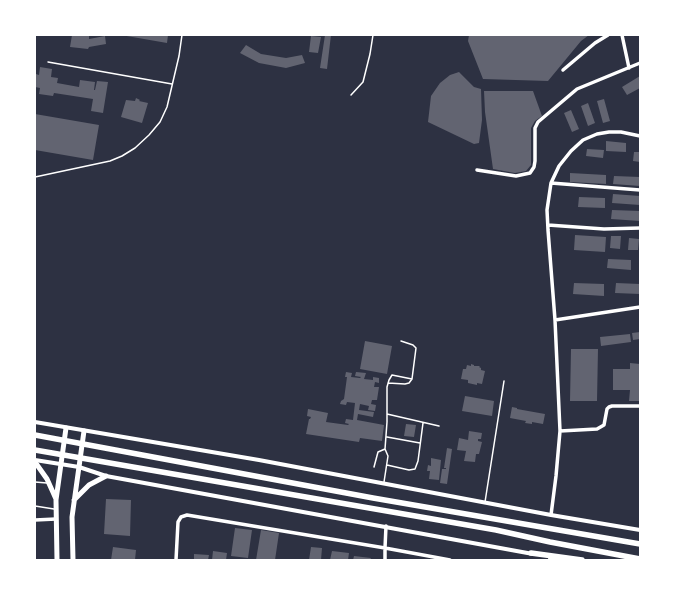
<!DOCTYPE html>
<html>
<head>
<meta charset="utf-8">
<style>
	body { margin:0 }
	#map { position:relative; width:675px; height:595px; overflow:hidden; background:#2d3142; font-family:Rubik,sans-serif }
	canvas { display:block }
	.frame { position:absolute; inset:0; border:36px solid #fff; pointer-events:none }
</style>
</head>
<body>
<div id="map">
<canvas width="675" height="595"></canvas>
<div class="frame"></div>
</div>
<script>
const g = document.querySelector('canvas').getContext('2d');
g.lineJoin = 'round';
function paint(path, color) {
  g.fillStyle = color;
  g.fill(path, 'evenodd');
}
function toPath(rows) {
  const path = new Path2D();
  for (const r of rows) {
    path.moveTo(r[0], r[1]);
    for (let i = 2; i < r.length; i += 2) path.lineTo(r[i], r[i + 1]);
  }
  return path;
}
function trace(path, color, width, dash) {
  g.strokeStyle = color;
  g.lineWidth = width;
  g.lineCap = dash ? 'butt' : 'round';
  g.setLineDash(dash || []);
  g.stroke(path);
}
const building = toPath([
	[72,35,89,36,89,39,105,36,106,44,89,47,88,49,70,47],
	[121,35,168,35,167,43],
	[325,35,331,35,327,69,320,68],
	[469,35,589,35,581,41,548,81,483,79,468,41],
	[311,36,321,37,318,53,309,52],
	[246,45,261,54,286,58,302,55,305,63,286,68,259,63,240,53],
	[40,67,52,69,51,77,58,78,57,83,79,87,80,80,95,82,94,90,95,90,97,81,108,82,103,113,91,111,93,99,54,93,53,96,39,94,40,88,35,87,35,78,36,74,39,75],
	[459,72,474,87,481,89,482,120,479,143,474,144,428,122,431,96,440,83,450,75],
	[640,76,640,88,627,95,622,87],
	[484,91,533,91,542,116,535,121,531,128,531,165,526,171,515,173,493,169,485,112],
	[136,98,140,100,139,101,148,103,142,123,121,117,126,100,135,101],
	[604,99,610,121,603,123,597,101],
	[588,103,595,123,588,126,581,106],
	[571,110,579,129,572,132,564,113],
	[35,114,99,125,93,160,35,150],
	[606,141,626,143,626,152,606,151],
	[587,149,604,150,603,158,586,156],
	[634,152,640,152,640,162,633,161],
	[570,173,606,175,606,184,570,182],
	[614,176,640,177,640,186,613,184],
	[613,194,640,196,640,205,612,203],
	[579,197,605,198,605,208,578,207],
	[612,210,640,211,640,221,611,219],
	[575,235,606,237,605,252,574,250],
	[611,236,621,236,620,249,610,248],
	[629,238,639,239,638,250,628,250],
	[608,259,631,260,631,270,607,268],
	[574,283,604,284,604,296,573,294],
	[616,283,640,284,640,294,615,293],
	[640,332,640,339,633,340,632,333],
	[630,334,631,342,601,346,600,337],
	[365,341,392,346,387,374,360,369],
	[571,349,598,349,597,401,570,401],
	[630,363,640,364,640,401,629,401,630,390,613,390,613,369,630,369],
	[471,364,474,365,474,366,480,366,479,367,481,368,481,370,485,371,482,384,477,383,477,385,468,383,468,380,461,379,463,369,466,369,467,365,471,366],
	[346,372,352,373,351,377,360,378,361,377,355,376,356,372,366,373,364,379,373,380,373,377,379,378,379,383,375,382,374,387,379,387,377,400,372,400,371,404,376,405,375,411,368,410,369,406,360,404,359,410,374,412,373,417,358,414,357,420,384,425,382,441,360,438,359,442,306,434,309,419,310,419,311,417,307,416,308,409,328,413,326,422,348,425,349,424,345,423,346,419,353,420,355,403,347,402,346,405,340,404,341,401,344,399,347,377,345,377],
	[465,396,494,401,492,416,462,411],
	[512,407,517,408,517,409,545,414,543,424,532,422,532,424,525,423,526,421,510,418],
	[406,424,416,425,414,437,404,436],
	[469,431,482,433,481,439,478,439,478,441,482,442,479,454,476,454,475,462,464,461,466,451,457,450,459,438,468,440],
	[447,448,452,449,447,484,440,483,442,469,446,469,446,468,444,468],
	[431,458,441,460,439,480,429,479,430,471,427,471,428,465,431,466],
	[106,499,131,500,130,536,104,534],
	[235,528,252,530,248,558,231,556],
	[261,530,279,533,275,560,256,560],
	[113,547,136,550,135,560,111,560],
	[311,547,322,548,321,560,309,560],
	[213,551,227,553,226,560,212,560],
	[332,551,349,553,348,560,330,560],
	[194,554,209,555,208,560,194,560],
	[354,556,371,558,370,560,353,560]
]);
const service = toPath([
	[48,62,172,84],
	[351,95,363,82,370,54,373,35],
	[35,177,110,161,122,156,135,148,149,135,160,122,167,107,179,56,182,35],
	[388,383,405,384,409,383,412,379,416,348,413,345,401,341],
	[387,414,439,426],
	[387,437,420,443],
	[387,465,409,470,415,469,418,461,423,423],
	[374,467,378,452,385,449],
	[35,482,47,483],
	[384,482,388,456,385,449,387,422,387,387,389,380,392,375,412,379],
	[485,502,504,381],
	[35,506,54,509]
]);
const minor = toPath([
	[622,35,629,68],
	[563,70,595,43,608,35],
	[477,170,516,176,530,173,534,167,535,161,535,128,538,122,577,89,640,63],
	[551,183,640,190],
	[548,225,604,229,640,228],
	[555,320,640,307],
	[560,431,597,429,604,425,607,409,609,407,612,406,640,406],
	[551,515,556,476,560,431,555,320,548,230,547,210,551,183,559,166,571,151,583,140,597,134,609,132,621,132,640,136],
	[35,520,56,519],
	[176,560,178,522,181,517,187,515,385,548,386,526],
	[385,560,385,548,450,560]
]);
const tertiary = toPath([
	[35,422,259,460,551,515,640,530],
	[35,460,79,467,106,476,533,554],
	[550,558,558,560]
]);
const secondary = toPath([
	[35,462,47,479,56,499],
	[74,500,89,485,106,476],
	[57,560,56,500,66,428],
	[73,560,72,517,84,431]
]);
const trunk = toPath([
	[35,435,373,498,640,544],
	[35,450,496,530,550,542,640,559],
	[531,553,582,560]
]);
paint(building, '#626471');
trace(service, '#fff', 1.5);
trace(minor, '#fff', 3.5);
trace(tertiary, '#fff', 4);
trace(secondary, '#fff', 5);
trace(trunk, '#fff', 5.5);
</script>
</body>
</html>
